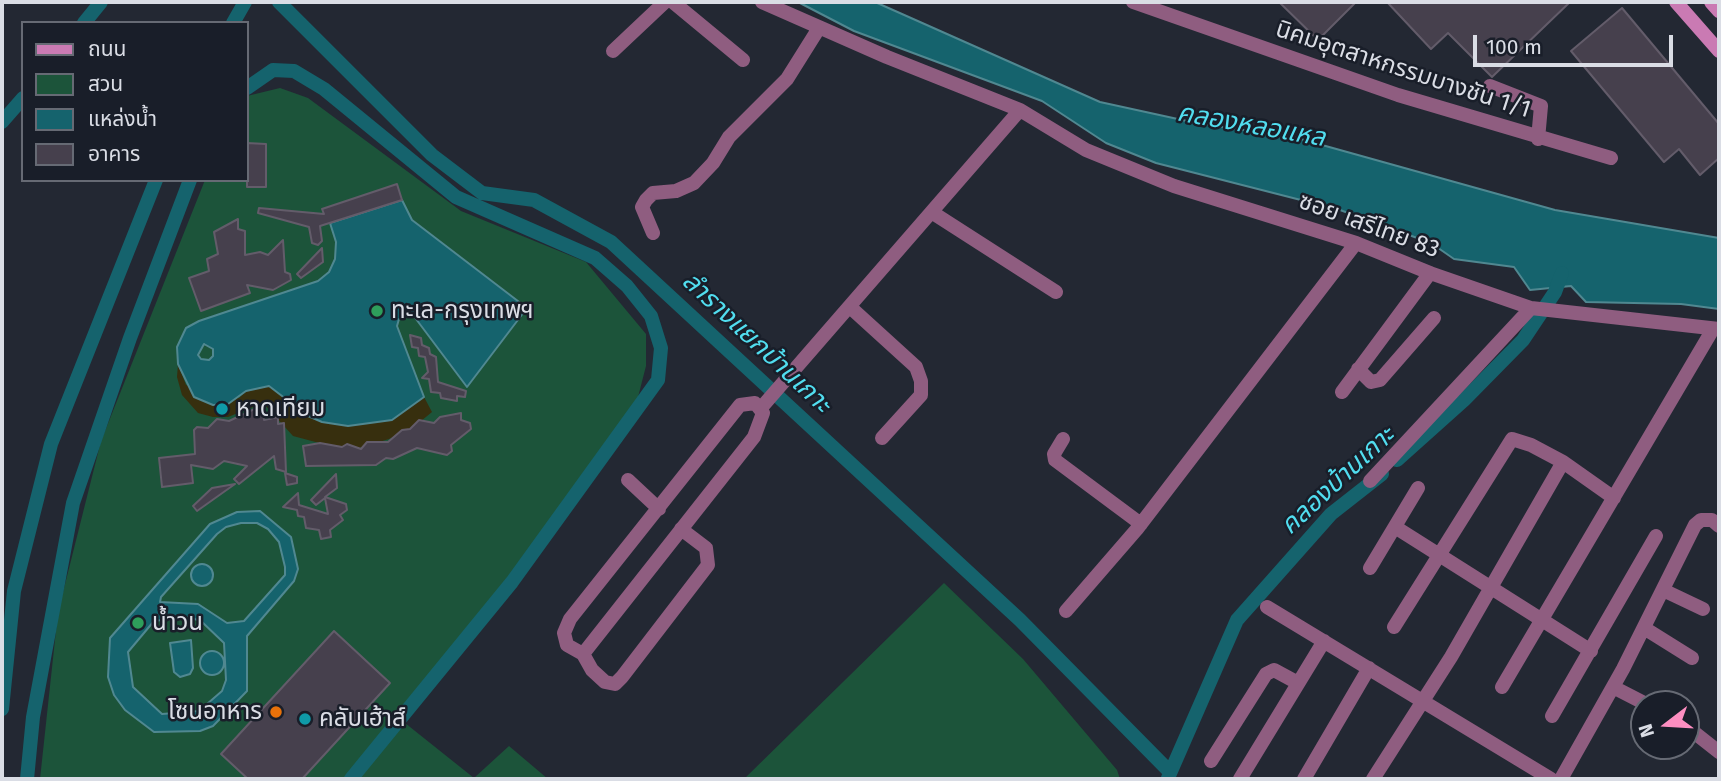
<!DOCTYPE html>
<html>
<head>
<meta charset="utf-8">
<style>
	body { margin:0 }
	#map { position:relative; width:1721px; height:781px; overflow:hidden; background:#232833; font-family:"Fira Sans","Noto Sans Thai",sans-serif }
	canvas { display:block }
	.frame { position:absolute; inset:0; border:4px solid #dadde5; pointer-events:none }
	.legend { position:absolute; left:21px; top:21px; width:228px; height:161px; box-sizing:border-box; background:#191e29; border:2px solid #666a74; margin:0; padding:9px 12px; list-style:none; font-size:21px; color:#dadde5 }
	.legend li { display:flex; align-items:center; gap:14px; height:35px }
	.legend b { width:35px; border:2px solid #666a74 }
	.north { position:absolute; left:1630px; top:690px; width:70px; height:70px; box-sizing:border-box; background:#191e29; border:2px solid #666a74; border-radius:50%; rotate:253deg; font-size:19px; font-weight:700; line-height:28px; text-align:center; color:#dadde5 }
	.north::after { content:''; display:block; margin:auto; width:24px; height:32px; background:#fd8ec0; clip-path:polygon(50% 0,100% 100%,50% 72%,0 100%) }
	.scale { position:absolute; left:1473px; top:35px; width:200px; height:32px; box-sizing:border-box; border:4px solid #dadde5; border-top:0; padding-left:9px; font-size:21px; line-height:24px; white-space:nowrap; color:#dadde5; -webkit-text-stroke:5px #191e29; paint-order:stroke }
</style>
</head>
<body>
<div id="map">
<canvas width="1721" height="781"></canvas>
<div class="frame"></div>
<ul class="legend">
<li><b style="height:9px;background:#ca7ab3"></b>ถนน</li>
<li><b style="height:19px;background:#1c543a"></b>สวน</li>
<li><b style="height:19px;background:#15636d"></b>แหล่งน้ำ</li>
<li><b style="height:19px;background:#46404d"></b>อาคาร</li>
</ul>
<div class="north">N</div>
<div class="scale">100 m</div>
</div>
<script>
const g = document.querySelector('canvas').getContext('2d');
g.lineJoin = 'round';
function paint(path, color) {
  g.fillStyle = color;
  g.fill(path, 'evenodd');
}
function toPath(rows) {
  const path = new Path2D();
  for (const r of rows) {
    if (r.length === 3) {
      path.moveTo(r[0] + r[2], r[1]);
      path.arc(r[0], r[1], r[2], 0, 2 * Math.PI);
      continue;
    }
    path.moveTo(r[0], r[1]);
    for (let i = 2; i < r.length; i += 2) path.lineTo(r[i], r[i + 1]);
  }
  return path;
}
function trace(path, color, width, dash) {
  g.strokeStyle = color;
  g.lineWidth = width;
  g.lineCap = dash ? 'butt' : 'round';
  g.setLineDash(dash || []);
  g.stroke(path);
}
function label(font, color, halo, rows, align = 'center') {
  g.font = font + ' "Fira Sans","Noto Sans Thai",sans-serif';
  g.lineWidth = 5;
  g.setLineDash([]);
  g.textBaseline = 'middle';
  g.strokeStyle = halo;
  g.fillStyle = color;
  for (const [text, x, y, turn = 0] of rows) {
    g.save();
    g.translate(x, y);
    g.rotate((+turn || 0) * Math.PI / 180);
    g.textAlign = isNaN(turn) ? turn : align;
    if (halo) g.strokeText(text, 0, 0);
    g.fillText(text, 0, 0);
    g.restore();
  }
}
const green = toPath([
	[280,88,308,98,461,211,586,262,646,334,646,366,637,401,405,723,474,778,509,746,548,779,40,779,58,612,101,441,205,180,247,180,247,96],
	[944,583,1023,659,1117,770,1120,779,744,779]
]);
const sand = toPath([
	[178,364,186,385,239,398,246,391,269,386,283,396,392,420,424,397,432,412,415,426,389,439,359,448,338,448,293,436,263,403,228,417,213,417,198,413,182,395,177,377]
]);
const water = toPath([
	[798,2,875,2,1100,102,1196,123,1297,138,1555,210,1719,238,1719,309,1681,304,1586,302,1571,286,1530,290,1514,267,1454,259,1431,243,1340,210,1156,163,1106,143,1042,101,854,31,798,2],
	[402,200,412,220,527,308,467,387,413,315,406,315,399,319,397,326,424,397,392,420,348,426,322,422,308,416,269,386,246,391,228,404,213,405,194,397,178,364,177,347,186,328,199,321,318,281,329,272,335,259,336,242,330,223,402,200],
	[204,344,213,349,213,356,209,360,201,359,198,355,204,344],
	[260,511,291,537,298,569,294,581,247,636,247,691,213,726,200,731,154,732,125,710,114,695,108,677,110,638,210,524,237,512,260,511],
	[241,523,257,523,268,529,279,542,285,567,285,575,244,621,227,623,198,604,160,602,161,597,217,534,226,527,241,523],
	[188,617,201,621,224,643,226,680,222,691,199,711,162,714,133,687,128,652,154,621,188,617],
	[202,575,11],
	[191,640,193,668,190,674,180,677,174,672,170,643,191,640],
	[212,663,12]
]);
const canal = toPath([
	[279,2,432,155,482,193,534,200,611,242,1020,620,1169,771],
	[84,23,101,2],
	[233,23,245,2],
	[247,88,273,70,294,71,324,89,456,197,595,258,627,286,651,316,661,348,658,380,512,582,351,779],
	[2,122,23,98],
	[1397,460,1464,400,1523,340,1555,292,1562,273],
	[2,709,14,591,51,444,156,180],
	[1168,778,1237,620,1331,514,1382,474],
	[27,779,33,717,73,503,130,338,190,180]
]);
const building = toPath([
	[1279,2,1356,2,1318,40,1279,2],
	[1387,2,1570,2,1492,77,1448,33,1431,49,1387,2],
	[1622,8,1719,124,1719,158,1700,175,1679,149,1664,162,1571,51,1622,8],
	[247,143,266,144,266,187,247,187,247,143],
	[397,184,402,200,320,226,322,241,318,245,312,243,309,227,258,213,259,208,324,214,322,209,397,184],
	[238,219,238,229,245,231,245,255,260,252,268,255,283,240,285,272,290,274,291,280,273,290,247,285,250,293,201,311,189,278,209,271,207,259,218,254,214,232,238,219],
	[322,248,323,262,301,278,297,274,322,248],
	[410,335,421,338,422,345,429,348,430,354,436,357,438,382,466,391,465,397,457,396,457,401,441,398,440,393,431,392,429,379,422,378,428,372,425,357,419,356,418,348,412,347,410,335],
	[263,405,264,420,278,417,278,424,284,423,286,472,276,469,274,456,239,484,234,479,247,466,224,461,213,469,191,465,193,483,162,487,159,458,195,454,194,430,197,427,208,428,217,419,229,421,263,405],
	[461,413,461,420,470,423,471,429,451,445,452,451,447,455,417,448,393,459,386,458,376,465,306,466,303,446,320,443,342,447,347,444,361,449,367,442,388,442,402,430,410,429,419,420,434,423,440,417,461,413],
	[285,473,297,477,297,483,287,485,285,473],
	[336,474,337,488,325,497,346,504,347,510,340,515,343,520,330,530,331,537,321,539,319,530,306,528,304,517,298,516,297,510,283,507,298,493,299,505,328,514,325,498,316,505,311,500,336,474],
	[235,484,197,511,193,506,212,488,235,484],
	[334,631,390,683,302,779,248,779,221,754,334,631]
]);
const minor = toPath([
	[673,2,743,60],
	[762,2,887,57,1020,110,1086,150,1174,186,1356,243,1430,273,1531,308,1719,329],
	[1133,2,1398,95,1611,158],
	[613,51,665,2],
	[1490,86,1541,106,1538,139],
	[933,213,1056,292],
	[653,233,642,207,646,200,653,193,676,191,694,183,713,163,729,137,787,79,819,28],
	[850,307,916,367,921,381,921,395,882,438],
	[1358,369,1371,382,1380,380,1434,318],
	[1342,392,1430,273],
	[761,408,1020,110],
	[1063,439,1054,454,1055,460,1141,524],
	[628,480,659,509],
	[1370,481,1531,308],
	[1395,527,1591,651],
	[1370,568,1418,488],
	[1663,590,1703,609],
	[1267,607,1551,779],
	[1066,611,1137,529,1356,243],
	[1394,627,1512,439,1531,445,1563,462,1614,498],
	[1644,628,1692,658],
	[583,654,754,437,763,413,755,403,740,405,570,619,564,633,567,645,583,654,592,670,605,682,615,684,622,677,708,565,706,548,681,529],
	[1502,687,1713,329],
	[1613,687,1646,704],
	[1552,716,1656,536],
	[1686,726,1719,752],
	[1211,761,1266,674,1274,670,1298,683],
	[1240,779,1324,641],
	[1304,779,1369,668],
	[1373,779,1451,657,1563,462],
	[1561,779,1623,669,1695,525,1701,520,1712,520,1719,526]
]);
const secondary = toPath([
	[1676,2,1719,51],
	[1711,2,1719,11]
]);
const markers = [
	[377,311,7,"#2e9e5b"],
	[222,409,7,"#0f9aa8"],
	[138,623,7,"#2e9e5b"],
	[276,712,7,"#e8710a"],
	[305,719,7,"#0f9aa8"]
];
const streetNames = [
	["นิคมอุตสาหกรรมบางชัน 1/1",1403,70,18],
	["ซอย เสรีไทย 83",1369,226,20]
];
const poiNames = [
	["ทะเล-กรุงเทพฯ",391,311],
	["หาดเทียม",236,409],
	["น้ำวน",152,623],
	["โซนอาหาร",262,712,"right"],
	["คลับเฮ้าส์",319,719]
];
const waterNames = [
	["คลองหลอแหล",1251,126,10],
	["ลำรางแยกบ้านเกาะ",756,343,43],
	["คลองบ้านเกาะ",1338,481,-43]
];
paint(green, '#1c543a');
paint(sand, '#372f0e');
paint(water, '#15636d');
trace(water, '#508891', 2);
trace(canal, '#15636d', 14);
paint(building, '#46404d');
trace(building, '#635c6a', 2);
trace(minor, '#8f5d80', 14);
trace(secondary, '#ca7ab3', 14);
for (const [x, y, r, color] of markers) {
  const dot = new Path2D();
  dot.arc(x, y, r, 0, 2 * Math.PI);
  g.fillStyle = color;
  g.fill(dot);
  trace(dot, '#191e29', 2.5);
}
label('24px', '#dadde5', '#191e29', streetNames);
label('24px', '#dadde5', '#191e29', poiNames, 'left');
label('italic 26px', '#51ddef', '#191e29', waterNames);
</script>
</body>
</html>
